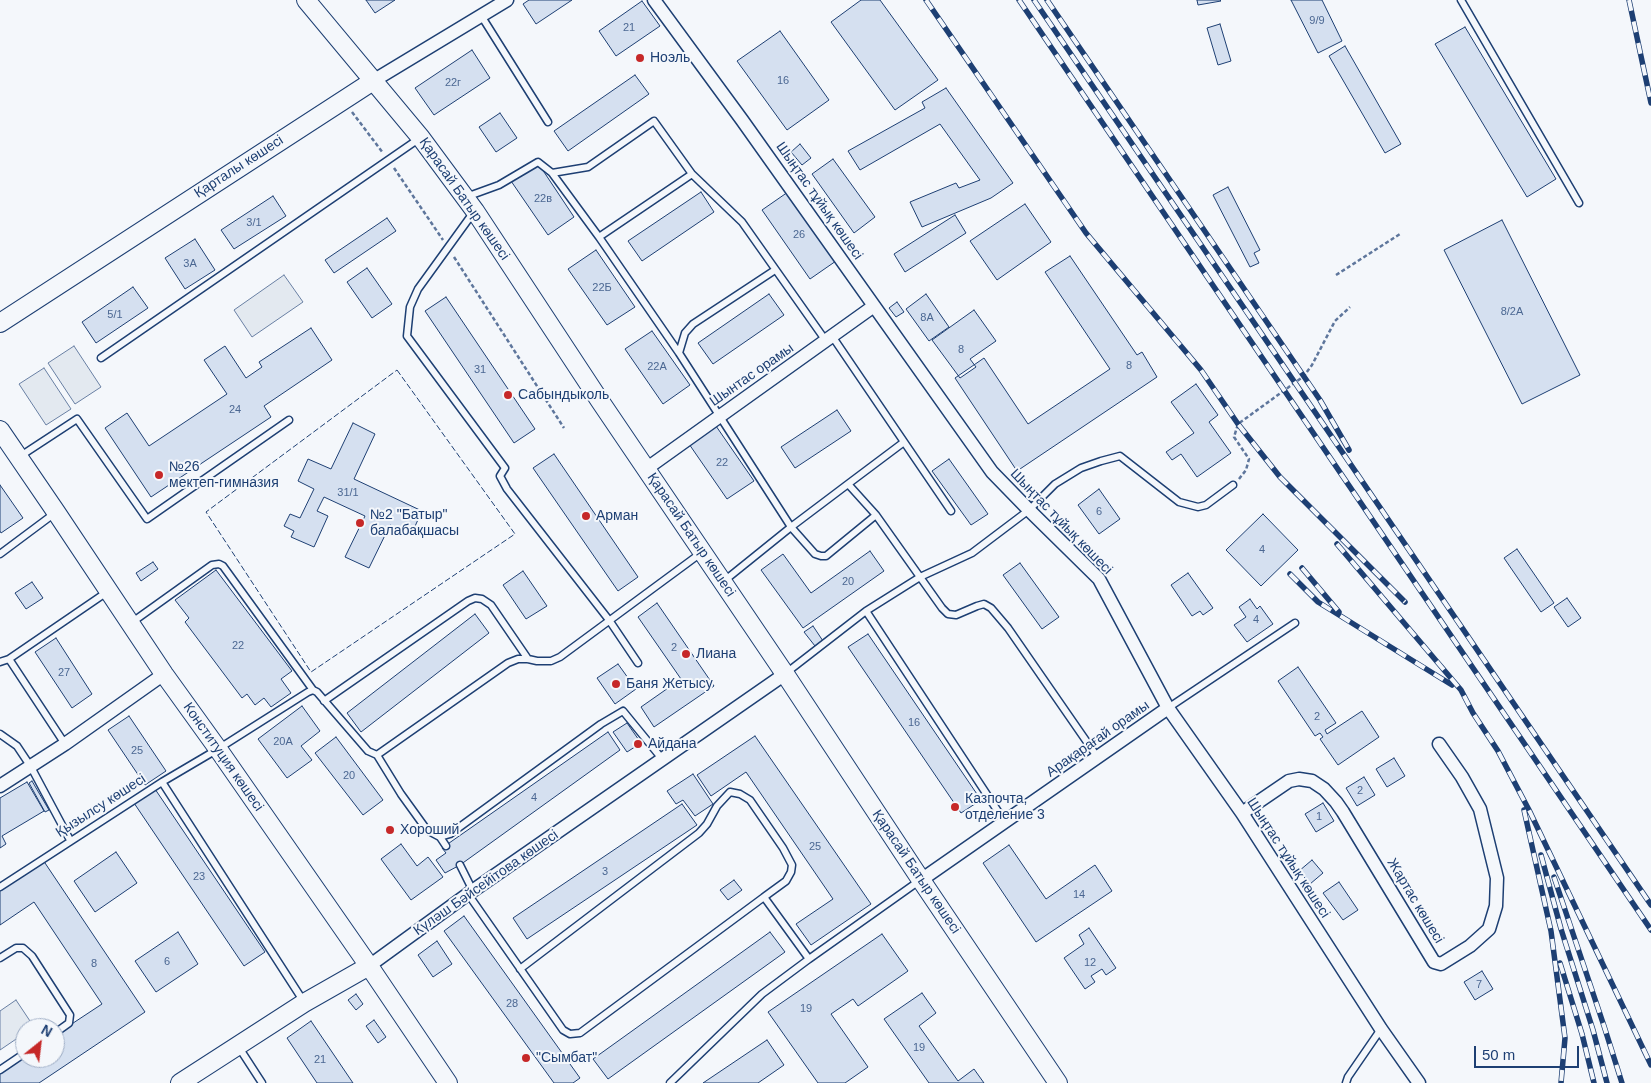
<!DOCTYPE html>
<html>
<head>
<meta charset="utf-8">
<style>
	body { margin:0 }
	#map { position:relative; width:1651px; height:1083px; overflow:hidden; background:#f4f7fb; font-family:Helvetica,sans-serif }
	canvas { display:block }
	.north { position:absolute; left:15px; top:1018px; width:50px; height:50px; box-sizing:border-box; background:#f4f7fb; border:1px solid #9eadc5; border-radius:50%; rotate:29deg; font-size:14px; font-weight:700; line-height:20px; text-align:center; color:#1d3f73 }
	.north::after { content:''; display:block; margin:auto; width:18px; height:22px; background:#c62828; clip-path:polygon(50% 0,100% 100%,50% 72%,0 100%) }
	.scale { position:absolute; left:1474px; top:1046px; width:105px; height:22px; box-sizing:border-box; border:2px solid #1d3f73; border-top:0; padding-left:6px; font-size:15px; line-height:18px; white-space:nowrap; color:#1d3f73; -webkit-text-stroke:4px #f4f7fb; paint-order:stroke }
</style>
</head>
<body>
<div id="map">
<canvas width="1651" height="1083"></canvas>
<div class="north">N</div>
<div class="scale">50 m</div>
</div>
<script>
const g = document.querySelector('canvas').getContext('2d');
g.lineJoin = 'round';
function paint(path, color) {
  g.fillStyle = color;
  g.fill(path, 'evenodd');
}
function toPath(rows) {
  const path = new Path2D();
  for (const r of rows) {
    path.moveTo(r[0], r[1]);
    for (let i = 2; i < r.length; i += 2) path.lineTo(r[i], r[i + 1]);
  }
  return path;
}
function trace(path, color, width, dash) {
  g.strokeStyle = color;
  g.lineWidth = width;
  g.lineCap = dash ? 'butt' : 'round';
  g.setLineDash(dash || []);
  g.stroke(path);
}
function label(font, color, halo, rows, align = 'center') {
  g.font = font + ' Helvetica,sans-serif';
  g.lineWidth = 4;
  g.setLineDash([]);
  g.textBaseline = 'middle';
  g.strokeStyle = halo;
  g.fillStyle = color;
  for (const [text, x, y, turn = 0] of rows) {
    g.save();
    g.translate(x, y);
    g.rotate((+turn || 0) * Math.PI / 180);
    g.textAlign = isNaN(turn) ? turn : align;
    if (halo) g.strokeText(text, 0, 0);
    g.fillText(text, 0, 0);
    g.restore();
  }
}
const green = toPath([
	[284,275,303,302,252,337,234,310,284,275],
	[74,346,101,387,75,404,48,363,74,346],
	[44,368,71,409,46,425,19,384,44,368],
	[16,1000,34,1027,25,1028,25,1033,0,1050,0,1011,16,1000]
]);
const building = toPath([
	[366,0,395,0,375,13,366,0],
	[529,0,572,0,536,24,523,4,529,0],
	[861,0,880,0,938,80,895,110,831,22,861,0],
	[1197,0,1220,0,1221,1,1198,5,1197,0],
	[1291,0,1322,0,1342,41,1318,53,1291,0],
	[642,1,660,26,616,56,599,31,642,1],
	[1220,24,1231,61,1218,65,1207,28,1220,24],
	[1465,27,1556,179,1527,197,1435,44,1465,27],
	[780,31,829,100,787,130,737,61,780,31],
	[1345,46,1401,144,1385,153,1329,56,1345,46],
	[472,50,490,78,434,115,415,88,472,50],
	[635,75,649,94,568,151,554,131,635,75],
	[946,88,1013,183,991,198,922,227,910,202,956,183,959,188,980,180,940,124,860,170,848,151,925,108,922,102,946,88],
	[500,113,517,138,496,152,479,127,500,113],
	[800,144,811,158,802,165,791,152,800,144],
	[833,159,875,217,854,233,812,174,833,159],
	[538,163,574,217,548,235,511,181,538,163],
	[1228,187,1260,250,1254,253,1259,263,1250,267,1213,195,1228,187],
	[701,192,714,212,642,261,628,241,701,192],
	[788,192,836,261,810,279,762,210,788,192],
	[273,196,286,216,234,249,221,230,273,196],
	[1025,204,1051,242,997,280,970,241,1025,204],
	[955,215,966,233,905,272,894,254,955,215],
	[387,218,396,231,334,273,325,260,387,218],
	[1502,220,1580,375,1522,404,1444,250,1502,220],
	[195,239,215,270,185,289,165,258,195,239],
	[596,250,635,307,607,325,568,269,596,250],
	[1070,256,1137,355,1142,352,1157,377,1017,471,955,378,984,358,1028,424,1110,369,1045,272,1070,256],
	[367,268,392,304,372,318,347,282,367,268],
	[133,287,148,308,96,343,82,322,133,287],
	[769,294,784,315,713,364,698,343,769,294],
	[926,294,949,327,929,341,906,309,926,294],
	[446,297,535,429,514,443,425,311,446,297],
	[897,302,904,312,896,317,889,308,897,302],
	[974,310,996,341,970,359,976,367,960,378,932,340,974,310],
	[311,328,332,360,264,406,271,417,151,497,105,428,127,413,149,446,227,394,204,360,225,346,246,378,262,367,259,362,311,328],
	[652,331,690,385,663,404,625,349,652,331],
	[1196,384,1218,415,1209,422,1231,453,1197,477,1181,454,1172,460,1166,452,1194,433,1171,402,1196,384],
	[837,410,851,431,795,468,781,447,837,410],
	[353,423,375,434,354,479,422,511,411,535,390,525,369,568,345,557,365,516,324,497,317,511,328,516,314,547,291,537,294,531,284,526,290,514,300,518,314,489,298,481,308,459,331,469,353,423],
	[716,426,754,481,727,499,689,444,716,426],
	[554,454,638,577,618,591,533,468,554,454],
	[949,459,988,514,971,525,932,471,949,459],
	[0,485,23,518,1,533,0,531,0,485],
	[1099,489,1120,519,1099,534,1078,505,1099,489],
	[1263,514,1298,550,1261,586,1226,550,1263,514],
	[1517,549,1554,603,1541,612,1504,558,1517,549],
	[870,551,884,571,803,628,761,570,783,554,811,593,870,551],
	[153,562,158,569,141,581,136,573,153,562],
	[1020,563,1059,617,1042,629,1003,575,1020,563],
	[216,570,292,671,281,679,291,693,271,707,264,698,255,705,247,694,242,698,185,622,189,618,175,600,216,570],
	[523,571,547,606,526,619,503,585,523,571],
	[1188,573,1213,608,1203,615,1200,611,1192,616,1171,585,1188,573],
	[32,582,43,598,26,609,15,593,32,582],
	[1567,598,1581,618,1568,627,1554,607,1567,598],
	[1250,599,1257,609,1260,606,1273,624,1247,642,1234,625,1246,617,1239,607,1250,599],
	[657,603,714,686,654,727,641,707,681,679,638,617,657,603],
	[475,614,489,633,361,732,347,713,475,614],
	[813,626,823,641,815,646,804,632,813,626],
	[868,634,981,800,961,813,848,647,868,634],
	[56,638,92,694,72,708,35,652,56,638],
	[618,664,636,689,615,704,597,678,618,664],
	[1298,667,1336,723,1325,730,1327,734,1362,711,1379,737,1338,765,1320,739,1323,737,1320,733,1315,736,1278,681,1298,667],
	[302,706,320,731,301,746,312,760,287,778,258,739,302,706],
	[129,716,166,771,145,785,108,730,129,716],
	[627,723,641,743,627,752,613,732,627,723],
	[608,732,620,750,460,865,445,873,436,860,446,853,442,848,608,732],
	[755,736,871,904,811,945,796,924,833,899,746,772,711,796,697,775,755,736],
	[336,737,383,800,363,815,315,753,336,737],
	[1394,758,1405,776,1387,787,1376,769,1394,758],
	[693,774,713,804,695,816,683,800,676,804,667,791,693,774],
	[1364,777,1375,795,1357,806,1346,788,1364,777],
	[32,781,49,810,45,812,29,783,32,781],
	[27,782,44,811,2,836,6,844,0,848,0,798,27,782],
	[155,789,265,952,244,966,134,803,155,789],
	[1323,803,1334,821,1316,832,1305,814,1323,803],
	[682,804,697,825,527,939,513,918,682,804],
	[401,844,417,866,428,857,443,877,411,900,381,859,401,844],
	[1009,845,1046,899,1095,865,1112,891,1036,942,983,863,1009,845],
	[116,852,137,883,95,912,74,881,116,852],
	[43,860,145,1012,39,1083,0,1083,0,1072,25,1055,25,1058,55,1058,55,1035,102,1004,34,902,0,925,0,888,43,860],
	[1312,860,1323,873,1310,884,1299,871,1312,860],
	[734,880,742,890,728,900,720,890,734,880],
	[1339,882,1358,910,1343,920,1323,893,1339,882],
	[464,916,580,1078,573,1083,554,1083,444,931,464,916],
	[1089,928,1116,968,1106,975,1102,969,1091,976,1095,982,1085,989,1064,958,1084,944,1079,935,1089,928],
	[178,932,198,964,156,992,135,961,178,932],
	[770,932,785,952,608,1079,593,1059,770,932],
	[882,934,908,971,858,1006,853,999,831,1014,868,1067,845,1083,818,1083,768,1012,882,934],
	[437,941,452,964,433,977,418,955,437,941],
	[1482,971,1493,989,1475,1000,1464,982,1482,971],
	[922,993,936,1013,919,1026,958,1081,974,1069,984,1083,929,1083,884,1019,922,993],
	[356,994,363,1004,356,1010,348,1000,356,994],
	[374,1020,386,1037,378,1043,366,1026,374,1020],
	[311,1021,353,1083,317,1083,287,1038,311,1021],
	[767,1040,784,1065,758,1083,703,1083,767,1040]
]);
const path = toPath([
	[352,112,383,153],
	[394,168,443,240],
	[454,257,564,428],
	[1336,275,1400,234],
	[1239,479,1246,470,1249,459,1234,437,1238,424,1304,376,1312,365,1335,321,1350,307]
]);
const lane = toPath([
	[1461,0,1579,203],
	[482,17,548,122],
	[552,173,588,167,654,121,692,174,742,222,826,341],
	[466,197,499,185,538,162,552,173,599,237,679,353,791,527,724,581],
	[473,213,418,289,410,307,407,336,505,468,500,476,507,489,609,620,638,663],
	[599,237,692,174],
	[832,336,951,511],
	[679,353,685,333,693,324,775,270],
	[101,358,420,138],
	[19,457,77,419,147,519,289,420],
	[848,484,904,442],
	[876,515,826,556,821,556,815,554,791,527,848,484,876,515,920,577,972,553,1029,510,1055,484,1081,468,1101,461,1120,456,1179,502,1198,507,1206,505,1233,485],
	[0,554,55,513],
	[866,611,1005,822],
	[131,623,212,565,219,564,223,566,313,690],
	[0,662,9,659],
	[786,673,866,611,920,577,942,608,948,614,956,615,977,606,984,604,991,608,1008,628,1098,758],
	[324,701,468,601,475,598,482,599,491,605,528,659],
	[1168,708,1295,623],
	[0,734,17,746,31,767,70,840],
	[65,744,9,659,107,592],
	[377,755,508,663,518,659,528,659,537,661,551,661,560,657,701,553],
	[162,782,304,1002],
	[440,837,450,834,601,724,623,711,663,760],
	[460,865,473,891],
	[0,887,162,782,218,749,308,692,313,690,317,692,368,751,377,755,401,794,427,830,440,837,446,846],
	[468,894,563,1030,570,1034,580,1033,764,897,809,959],
	[0,958,16,948,23,948,32,956,70,1015,69,1023,55,1033],
	[520,969,699,833,707,824,717,806,730,792,740,794,750,800,783,848,792,865,791,872,786,881,764,897],
	[238,1046,262,1083],
	[0,1070,25,1053],
	[670,1083,762,994,809,959,919,881],
	[1346,1083,1348,1077,1381,1029]
]);
const street = toPath([
	[654,0,742,120,992,472,1029,510,1099,579,1168,708,1242,813,1381,1029,1419,1083],
	[373,81,507,0],
	[646,469,874,306],
	[0,786,65,744,164,674],
	[1242,813,1289,781,1299,779,1312,781,1324,789,1336,802,1343,812,1434,962,1441,964,1470,946,1489,929,1496,906,1497,878,1480,809,1462,777,1439,744],
	[921,880,1168,708],
	[369,966,468,894,785,674]
]);
const secondary = toPath([
	[306,0,421,138,475,211,600,401,785,674,921,880,1058,1083],
	[0,323,373,81],
	[0,430,56,512,164,674,218,749,369,966,448,1083],
	[180,1083,304,1003,369,966]
]);
const rail = toPath([
	[926,0,1086,233,1201,370,1238,424,1280,477,1405,602],
	[1019,0,1651,930],
	[1034,0,1651,905],
	[1047,0,1320,400,1349,450],
	[1629,0,1651,103],
	[1337,544,1461,690,1473,713,1498,751,1529,810,1651,1065],
	[1302,568,1339,612],
	[1290,574,1318,602,1452,685],
	[1524,810,1551,931,1565,1038,1561,1083],
	[1541,855,1561,929,1593,1030,1607,1083],
	[1554,877,1604,1026,1622,1083],
	[1560,963,1582,1034,1594,1083]
]);
const fence = toPath([
	[397,370,515,534,311,672,206,512,397,370]
]);
const markers = [
	[640,58,5,"#c62828"],
	[508,395,5,"#c62828"],
	[159,475,5,"#c62828"],
	[586,516,5,"#c62828"],
	[360,523,5,"#c62828"],
	[686,654,5,"#c62828"],
	[616,684,5,"#c62828"],
	[638,744,5,"#c62828"],
	[955,807,5,"#c62828"],
	[390,830,5,"#c62828"],
	[526,1058,5,"#c62828"]
];
const numberNames = [
	["9/9",1317,21],
	["21",629,28],
	["16",783,81],
	["22г",453,83],
	["22в",543,199],
	["3/1",254,223],
	["26",799,235],
	["3А",190,264],
	["22Б",602,288],
	["8/2А",1512,312],
	["5/1",115,315],
	["8А",927,318],
	["8",961,350],
	["8",1129,366],
	["22А",657,367],
	["31",480,370],
	["24",235,410],
	["22",722,463],
	["31/1",348,493],
	["6",1099,512],
	["4",1262,550],
	["20",848,582],
	["4",1256,620],
	["22",238,646],
	["2",674,648],
	["27",64,673],
	["2",1317,717],
	["16",914,723],
	["20А",283,742],
	["25",137,751],
	["20",349,776],
	["2",1360,791],
	["4",534,798],
	["1",1319,817],
	["25",815,847],
	["3",605,872],
	["23",199,877],
	["14",1079,895],
	["6",167,962],
	["12",1090,963],
	["8",94,964],
	["7",1479,985],
	["28",512,1004],
	["19",806,1009],
	["19",919,1048],
	["21",320,1060]
];
const poiNames = [
	["Ноэль",650,58],
	["Сабындыколь",518,395],
	["№26",169,467],
	["мектеп-гимназия",169,483],
	["№2 \"Батыр\"",370,515],
	["балабақшасы",370,531],
	["Арман",596,516],
	["Лиана",696,654],
	["Баня Жетысу",626,684],
	["Айдана",648,744],
	["Казпочта,",965,799],
	["отделение 3",965,815],
	["Хороший",400,830],
	["\"Сымбат\"",536,1058]
];
const streetNames = [
	["Қарталы көшесі",239,167,-33],
	["Қарасай Батыр көшесі",464,199,55],
	["Шыңтас тұйық көшесі",819,201,55],
	["Шынтас орамы",752,375,-35],
	["Шыңтас тұйық көшесі",1061,522,46],
	["Қарасай Батыр көшесі",691,535,56],
	["Арақарағай орамы",1098,739,-35],
	["Конституция көшесі",223,757,55],
	["Қызылсу көшесі",101,806,-33],
	["Шыңтас тұйық көшесі",1288,858,57],
	["Қарасай Батыр көшесі",916,872,56],
	["Күләш Бәйсейітова көшесі",486,883,-35],
	["Жартас көшесі",1415,901,59]
];
paint(green, '#e3e9f0');
trace(green, '#687fa3', 1);
paint(building, '#d5e0f0');
trace(building, '#1d3f73', 1);
trace(lane, '#1d3f73', 9);
trace(street, '#1d3f73', 15);
trace(secondary, '#1d3f73', 20);
trace(path, '#5e769c', 2.5, [4, 2.5]);
trace(lane, '#f4f7fb', 6);
trace(street, '#f4f7fb', 12);
trace(secondary, '#f4f7fb', 18);
trace(rail, '#1d3f73', 5.5);
trace(rail, '#f4f7fb', 4, [11]);
trace(fence, '#1d3f73', 1, [6, 2.5]);
for (const [x, y, r, color] of markers) {
  const dot = new Path2D();
  dot.arc(x, y, r, 0, 2 * Math.PI);
  g.fillStyle = color;
  g.fill(dot);
  trace(dot, '#f4f7fb', 2);
}
label('11px', '#4b6792', null, numberNames);
label('14px', '#1d3f73', '#f4f7fb', poiNames, 'left');
label('14px', '#1d3f73', '#f4f7fb', streetNames);
</script>
</body>
</html>
